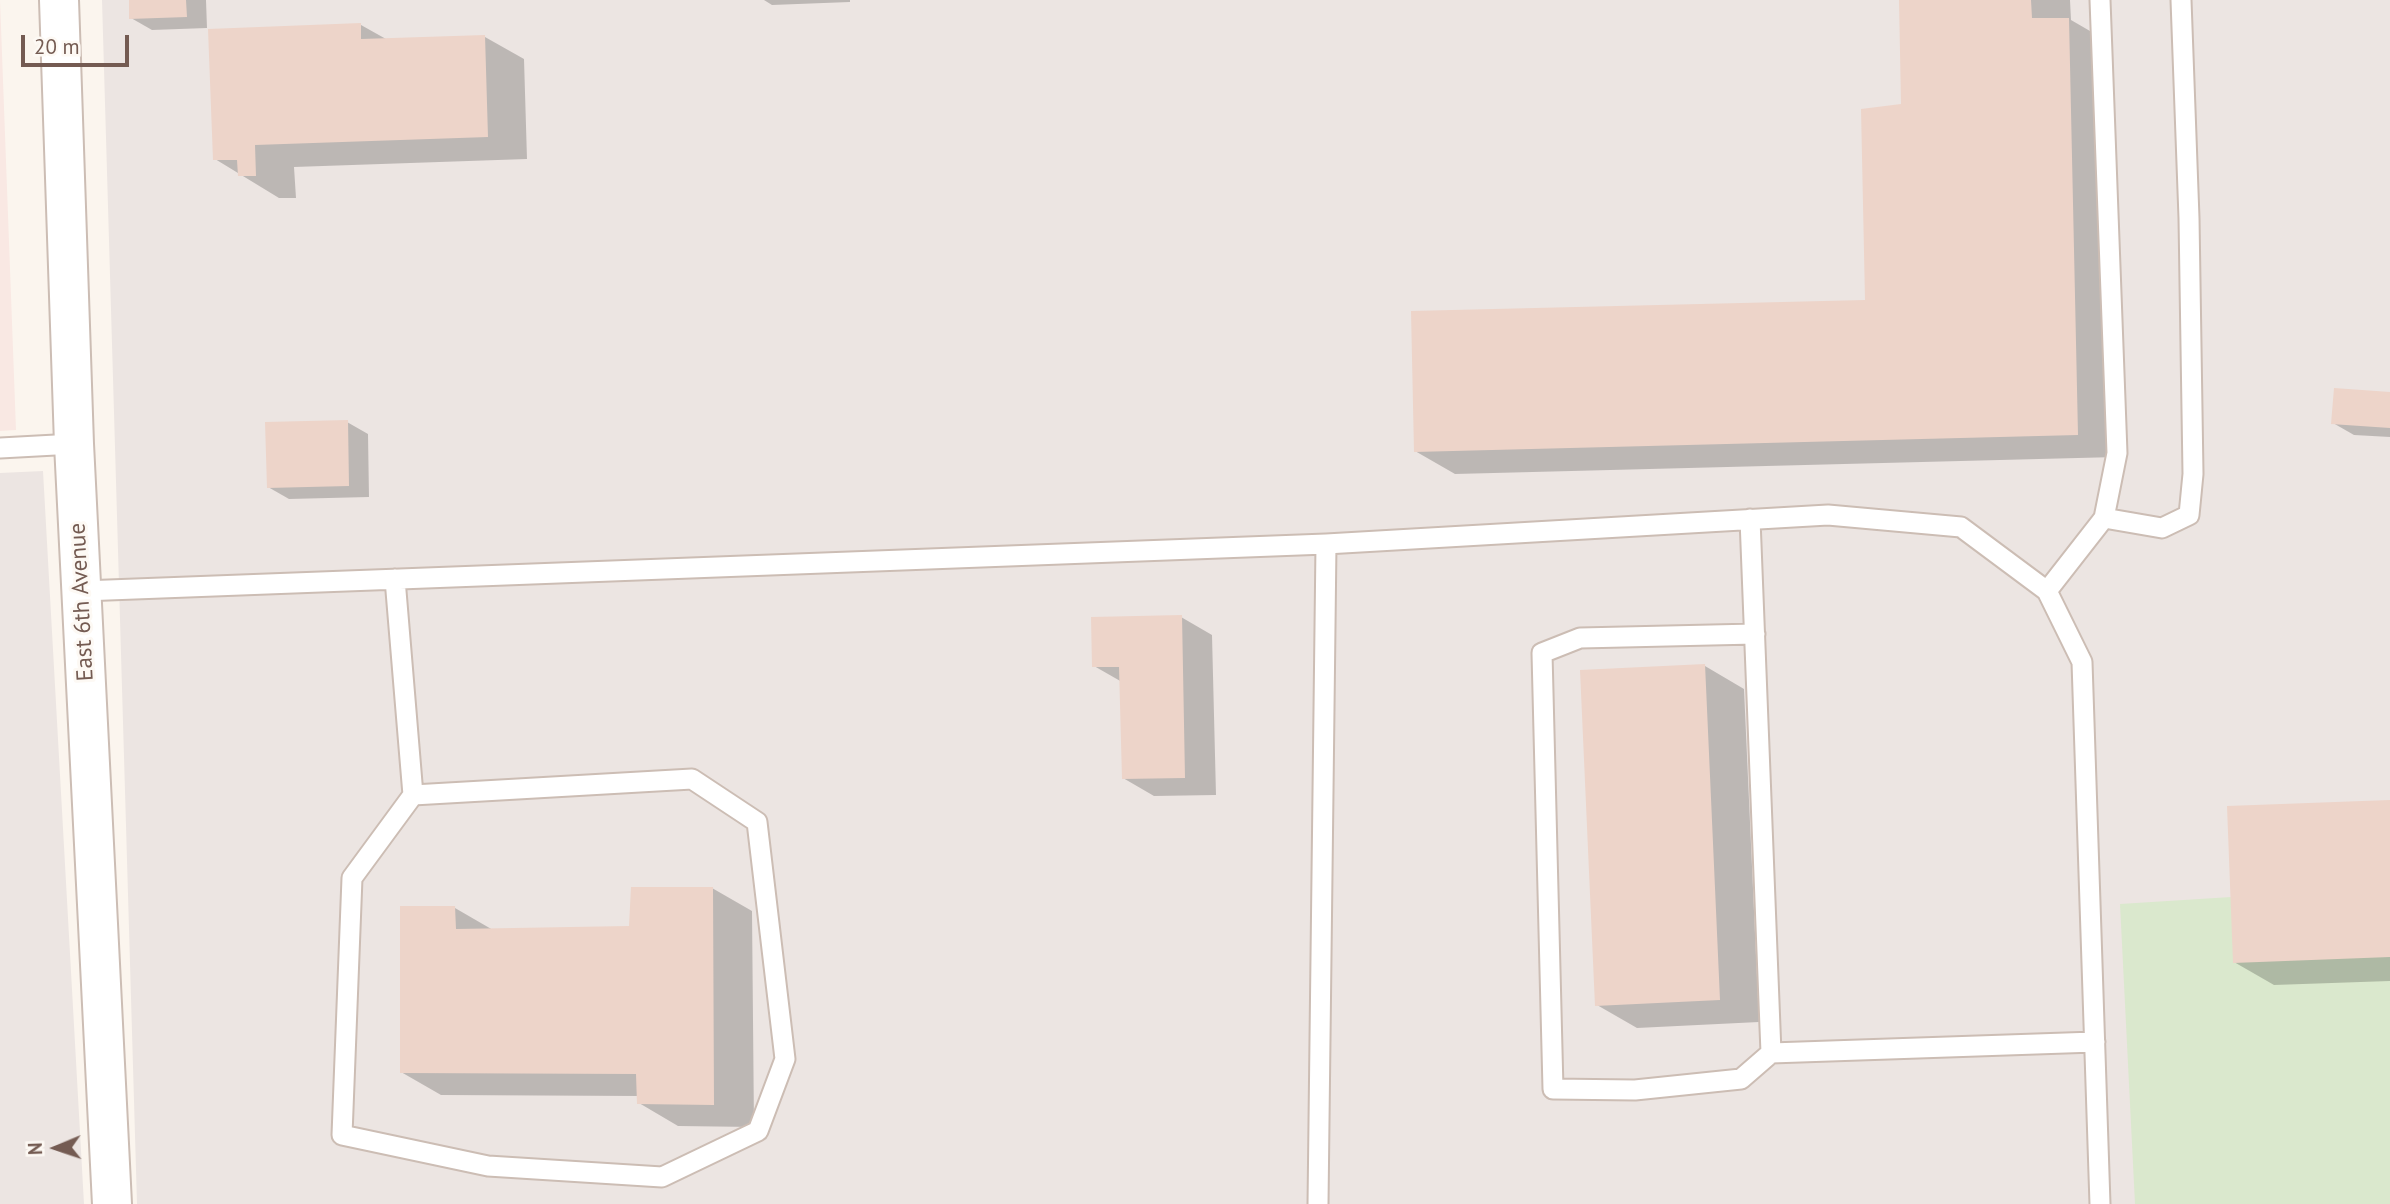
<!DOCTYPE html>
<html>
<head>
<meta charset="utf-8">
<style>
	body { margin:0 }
	#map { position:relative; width:2390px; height:1204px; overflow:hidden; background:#fbf5ee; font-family:"PT Sans",sans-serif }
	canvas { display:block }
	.north { position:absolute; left:21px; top:1113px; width:70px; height:70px; -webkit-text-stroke:5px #fdf9f4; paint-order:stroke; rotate:268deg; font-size:19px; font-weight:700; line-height:28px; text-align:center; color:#745b52 }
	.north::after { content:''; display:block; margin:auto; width:24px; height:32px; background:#745b52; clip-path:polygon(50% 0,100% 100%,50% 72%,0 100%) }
	.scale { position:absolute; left:21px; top:35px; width:108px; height:32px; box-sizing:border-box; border:4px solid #745b52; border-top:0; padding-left:9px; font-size:21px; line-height:24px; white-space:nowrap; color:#745b52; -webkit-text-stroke:5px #fdf9f4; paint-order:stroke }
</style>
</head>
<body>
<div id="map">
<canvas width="2390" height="1204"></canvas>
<div class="north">N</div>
<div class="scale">20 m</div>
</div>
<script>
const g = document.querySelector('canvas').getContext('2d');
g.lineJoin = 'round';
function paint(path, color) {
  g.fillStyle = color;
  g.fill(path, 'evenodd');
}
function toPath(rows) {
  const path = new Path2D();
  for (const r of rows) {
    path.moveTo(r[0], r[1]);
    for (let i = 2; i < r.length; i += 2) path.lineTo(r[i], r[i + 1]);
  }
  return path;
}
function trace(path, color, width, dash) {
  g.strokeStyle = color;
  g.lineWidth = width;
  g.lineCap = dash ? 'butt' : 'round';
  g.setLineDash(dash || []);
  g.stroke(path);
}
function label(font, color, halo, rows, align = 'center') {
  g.font = font + ' "PT Sans",sans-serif';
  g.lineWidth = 6;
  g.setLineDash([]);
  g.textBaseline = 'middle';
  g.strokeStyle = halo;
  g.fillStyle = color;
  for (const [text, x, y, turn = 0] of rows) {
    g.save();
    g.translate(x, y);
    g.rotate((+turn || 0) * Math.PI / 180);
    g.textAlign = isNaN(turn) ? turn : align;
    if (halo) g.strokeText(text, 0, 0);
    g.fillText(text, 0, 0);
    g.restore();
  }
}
const commercial = toPath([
	[0,0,16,430,0,431]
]);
const industrial = toPath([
	[102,0,2390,0,2390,1204,137,1204],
	[43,471,84,1204,0,1204,0,473]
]);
const green = toPath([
	[2390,887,2390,1204,2135,1204,2120,904]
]);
const shadow = toPath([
	[130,0,206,0,207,28,152,30,131,18],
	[764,0,850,0,850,2,772,5],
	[1901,0,2070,0,2071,20,2109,42,2117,457,1455,474,1415,451,1867,302,1903,106],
	[361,25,386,39,485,37,524,59,527,159,294,167,296,198,279,198,215,159],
	[2390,394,2390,437,2354,435,2333,423],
	[347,422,368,434,369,497,289,499,268,487],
	[1181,617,1212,635,1216,795,1154,796,1123,778,1122,682,1094,666],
	[1705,666,1744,689,1759,1022,1637,1028,1597,1005],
	[2390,802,2390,981,2274,985,2234,962],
	[712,888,752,911,754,1127,678,1126,639,1103,638,1096,441,1095,401,1072,455,908,493,930,631,927]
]);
const building = toPath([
	[129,0,186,0,187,17,129,19],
	[1899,0,2031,0,2032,18,2069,18,2078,435,1414,452,1411,311,1865,300,1861,109,1901,104],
	[361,23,361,39,485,35,488,137,255,145,256,176,238,176,237,160,213,160,208,29],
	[2334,388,2390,392,2390,428,2331,424],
	[348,420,349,486,267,488,265,422],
	[1182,615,1185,778,1122,779,1119,667,1092,667,1091,617],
	[1705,664,1720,1000,1595,1006,1580,670],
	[2390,800,2390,957,2233,963,2227,806],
	[631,887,713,887,714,1105,637,1104,636,1074,400,1073,400,906,455,906,456,929,629,926]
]);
const lane = toPath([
	[0,448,74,444],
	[2104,518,2162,528,2189,515,2193,474,2189,218,2181,0],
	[1750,519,1771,1053,2095,1042],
	[395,579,413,795,352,878,342,1135,488,1166,662,1177,758,1131,785,1059,757,822,692,779,413,795],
	[82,591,1326,544,1828,515,1961,527,2047,591,2082,662,2100,1204],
	[2047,591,2104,518,2117,453,2100,0],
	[1755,634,1580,638,1542,653,1553,1089,1635,1090,1741,1079,1771,1053],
	[1318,1204,1326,544]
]);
const street = toPath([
	[59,0,74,444,112,1204]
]);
const streetNames = [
	["East 6th Avenue",82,602,-93]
];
paint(commercial, '#f9e8e3');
paint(industrial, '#ece5e2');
paint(green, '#dae8cd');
paint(shadow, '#0003');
paint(building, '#edd4c9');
trace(lane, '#ccbdb4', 23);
trace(street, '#ccbdb4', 42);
trace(lane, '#fff', 19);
trace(street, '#fff', 38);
label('23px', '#745b52', '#fdf9f4', streetNames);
</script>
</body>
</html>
